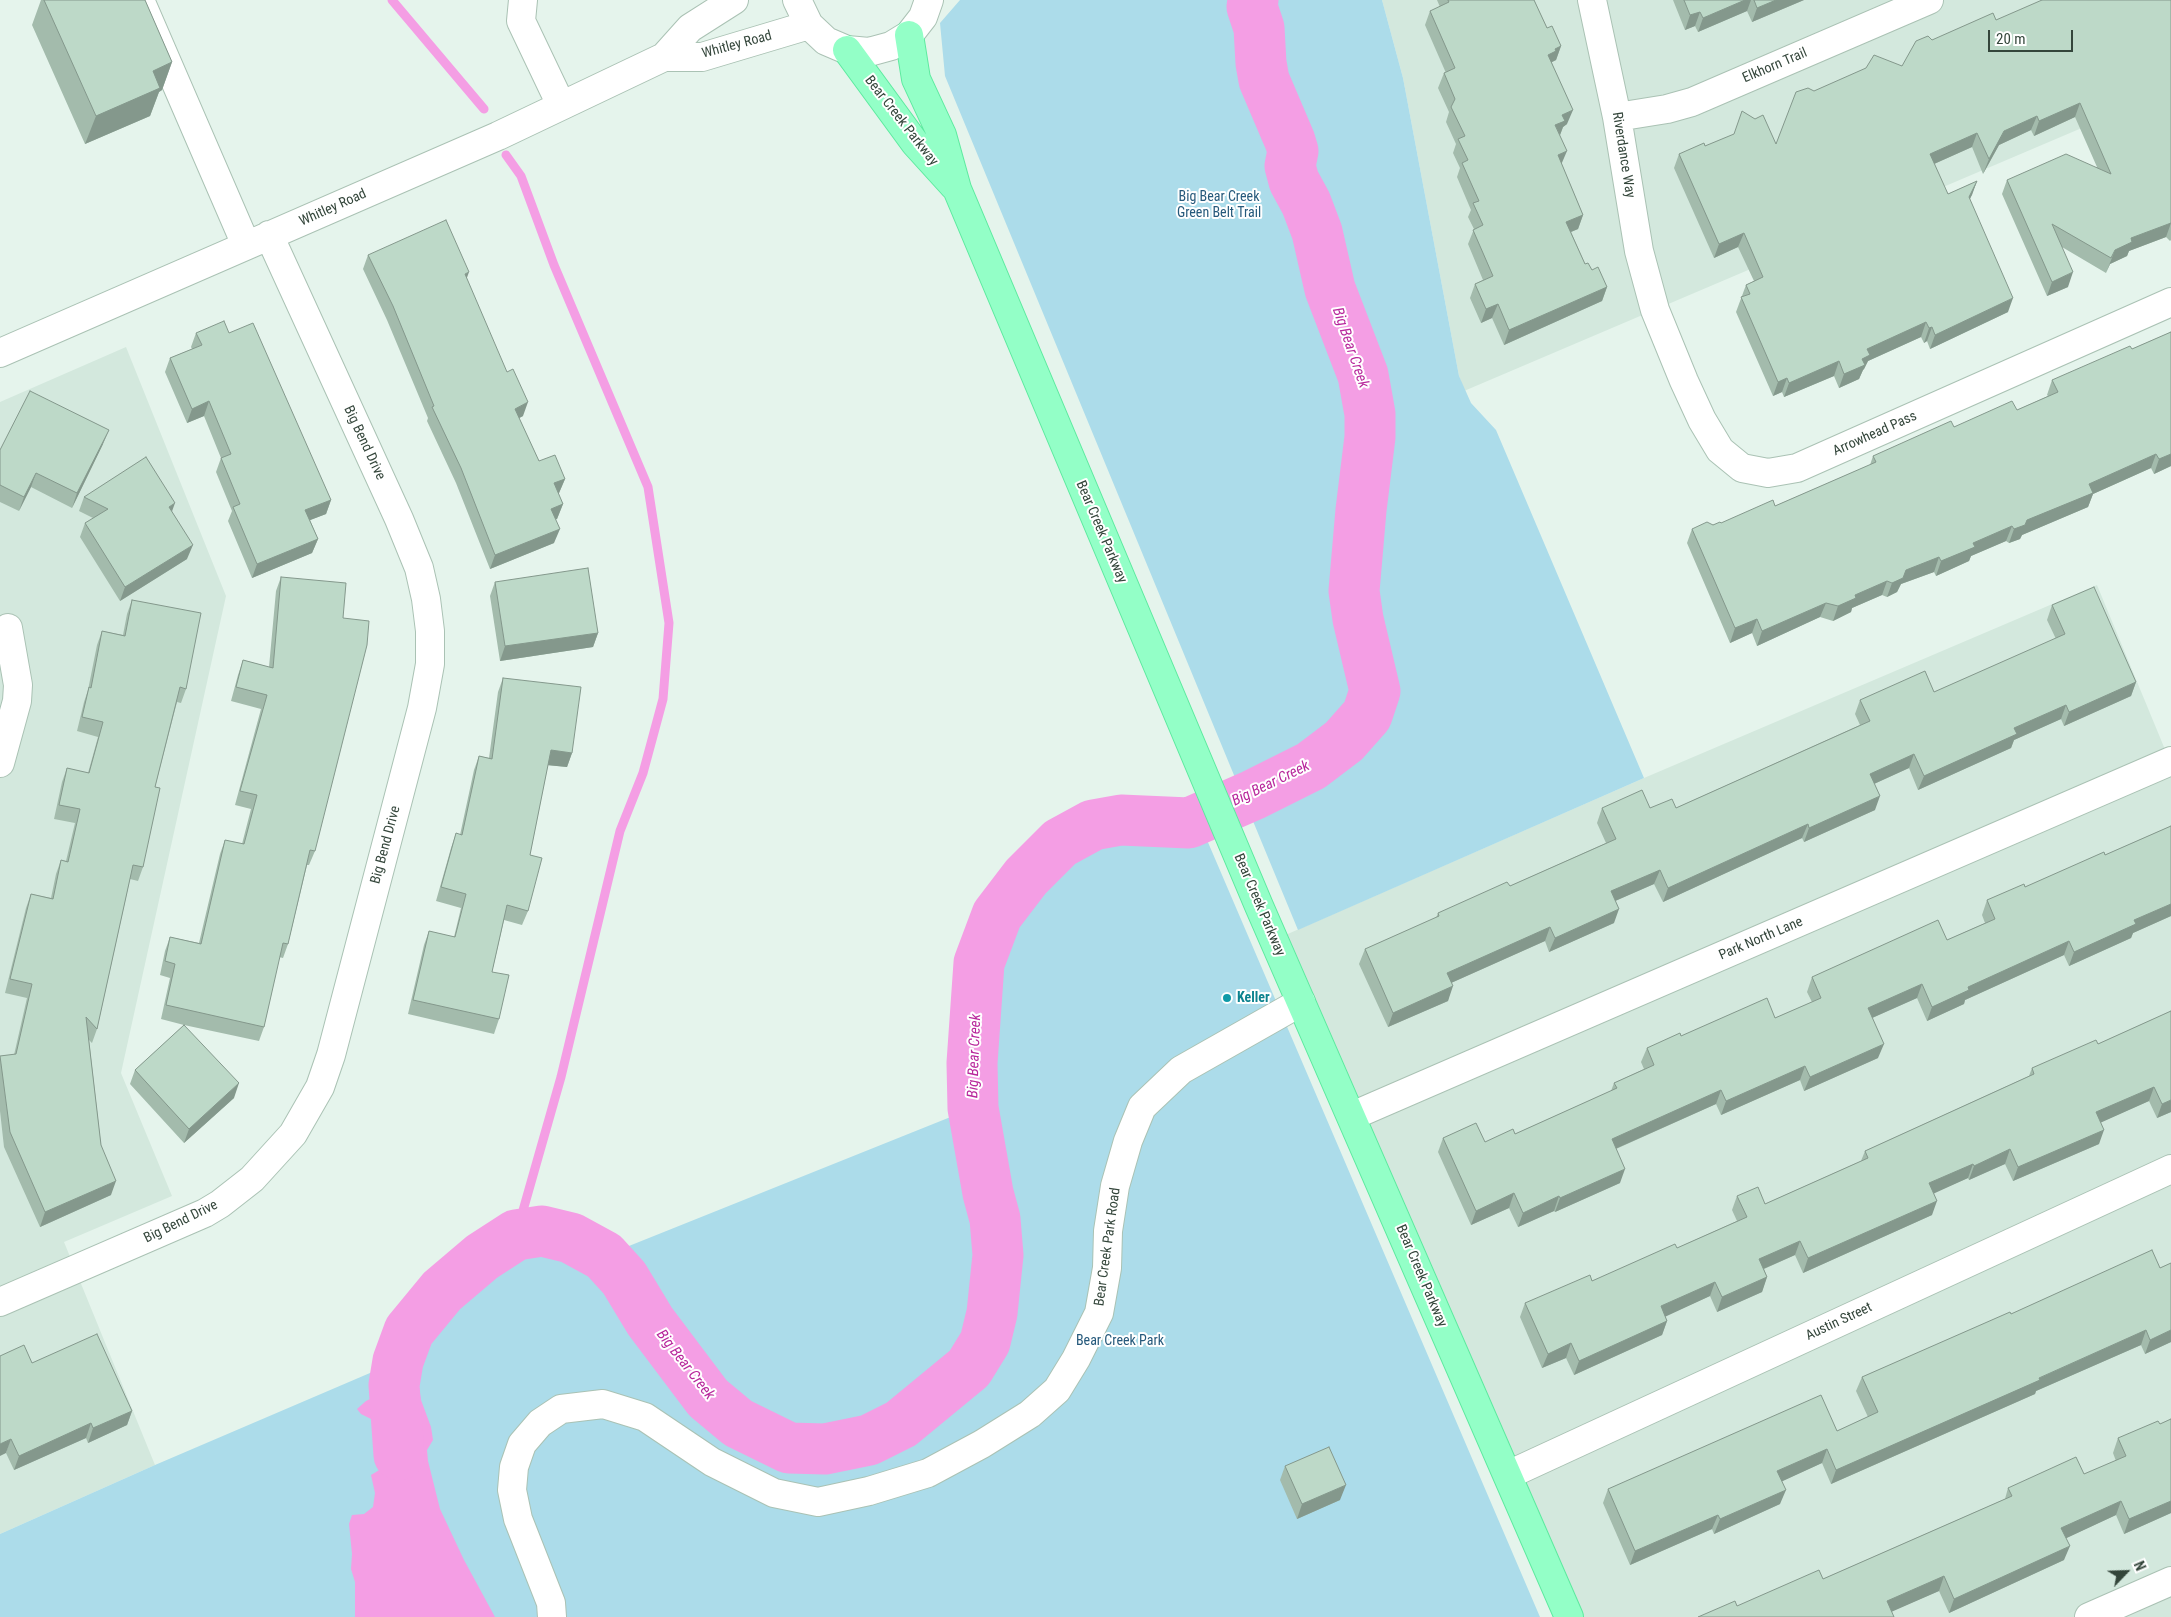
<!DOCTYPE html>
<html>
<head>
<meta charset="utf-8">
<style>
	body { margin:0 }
	#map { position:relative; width:2171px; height:1617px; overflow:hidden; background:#e5f4ec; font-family:"Roboto Condensed",sans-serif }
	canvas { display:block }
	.north { position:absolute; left:2101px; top:1547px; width:50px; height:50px; -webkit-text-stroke:4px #fff; paint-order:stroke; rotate:66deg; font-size:14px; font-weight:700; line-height:20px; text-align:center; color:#34463b }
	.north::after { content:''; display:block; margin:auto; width:18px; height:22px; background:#34463b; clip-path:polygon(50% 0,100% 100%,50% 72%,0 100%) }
	.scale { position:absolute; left:1988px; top:30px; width:85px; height:22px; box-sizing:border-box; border:2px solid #34463b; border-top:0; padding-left:6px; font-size:15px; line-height:18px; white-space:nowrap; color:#34463b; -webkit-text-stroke:4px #fff; paint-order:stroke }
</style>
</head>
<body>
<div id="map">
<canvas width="2171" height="1617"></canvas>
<div class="north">N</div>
<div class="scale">20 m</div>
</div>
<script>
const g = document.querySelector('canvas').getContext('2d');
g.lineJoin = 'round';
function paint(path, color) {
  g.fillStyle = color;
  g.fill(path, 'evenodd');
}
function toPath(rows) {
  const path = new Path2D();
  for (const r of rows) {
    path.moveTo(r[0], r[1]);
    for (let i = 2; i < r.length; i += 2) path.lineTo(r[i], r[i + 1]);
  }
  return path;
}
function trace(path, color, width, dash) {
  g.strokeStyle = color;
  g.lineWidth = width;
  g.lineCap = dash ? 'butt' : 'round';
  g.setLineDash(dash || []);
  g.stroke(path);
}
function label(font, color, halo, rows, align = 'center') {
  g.font = font + ' "Roboto Condensed",sans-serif';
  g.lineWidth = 4;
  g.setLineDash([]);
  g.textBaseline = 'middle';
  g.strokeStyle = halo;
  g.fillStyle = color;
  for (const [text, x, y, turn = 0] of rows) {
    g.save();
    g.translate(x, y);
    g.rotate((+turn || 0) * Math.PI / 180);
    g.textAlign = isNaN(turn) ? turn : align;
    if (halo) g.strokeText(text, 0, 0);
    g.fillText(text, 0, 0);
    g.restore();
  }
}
const residential = toPath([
	[1382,0,2171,0,2171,90,1464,391,1459,376,1403,78],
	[126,347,226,596,121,1073,172,1196,64,1242,155,1465,0,1534,0,402],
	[2097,585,2171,764,2171,1617,1569,1617,1274,940,1644,778]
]);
const green = toPath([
	[960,0,1382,0,1403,78,1459,376,1471,403,1496,430,1644,778,1298,930,945,76,940,23],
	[1121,820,1169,821,1201,826,1540,1617,0,1617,0,1534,155,1465,398,1361,409,1331,442,1291,482,1257,516,1235,542,1231,571,1238,604,1256,973,1108,972,1063,979,963,997,915,1026,877,1060,843,1093,825]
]);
const water = toPath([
	[374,1382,419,1388,421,1400,431,1427,433,1440,427,1450,428,1461,440,1509,464,1560,495,1617,355,1617,355,1582,351,1569,352,1554,349,1524,352,1515,364,1514,373,1507,375,1493,371,1475,381,1469,382,1462,374,1446,377,1428,373,1420,361,1414,357,1409,366,1401,374,1397,377,1389]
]);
const stream = toPath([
	[392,0,484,109],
	[506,155,521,176,554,265,648,487,669,623,663,699,643,773,620,831,561,1077,516,1235]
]);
const river = toPath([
	[399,1455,394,1385,398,1361,409,1331,442,1291,482,1257,516,1235,542,1231,571,1238,604,1256,624,1278,650,1321,708,1398,738,1423,789,1448,825,1449,869,1440,901,1424,969,1368,985,1342,992,1313,998,1255,995,1219,988,1193,973,1108,972,1063,979,963,997,915,1026,877,1060,843,1093,825,1121,820,1189,823,1253,795,1311,766,1344,741,1367,715,1375,691,1358,619,1354,591,1361,510,1370,437,1370,414,1363,375,1330,289,1317,232,1306,203,1294,181,1290,166,1293,151,1290,141,1264,80,1261,63,1259,28,1252,7,1253,0]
]);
const minor = toPath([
	[140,0,246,245],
	[523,0,521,21,561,105],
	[797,0,809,25,826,41,847,50,869,52,891,46,909,35,923,17,929,0],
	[1592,0,1617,117,1639,251,1655,310,1684,381,1702,420,1720,450,1742,468,1768,473,1797,468,2171,302],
	[664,57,702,57,809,25],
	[1617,117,1667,109,1692,102,1929,0],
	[0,353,498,136,664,57,690,28,734,0],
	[0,763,17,701,18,685,8,628],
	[1352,1116,2171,761],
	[0,1302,205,1213,220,1204,252,1179,293,1134,320,1087,331,1055,422,708,430,664,430,631,426,599,419,568,399,519,269,235],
	[1508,1475,2171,1169],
	[552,1617,551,1603,518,1519,512,1490,514,1467,522,1444,540,1423,561,1409,603,1404,645,1417,712,1462,774,1493,818,1502,869,1491,928,1473,982,1444,1030,1414,1057,1390,1076,1359,1099,1313,1107,1268,1108,1231,1115,1186,1128,1141,1142,1107,1181,1070,1301,1002],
	[2089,1617,2171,1581]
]);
const major = toPath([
	[909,35,916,79,942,135,957,189,1259,906,1569,1617],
	[847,50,915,143,954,186]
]);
const wall = toPath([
	[41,0,145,0,172,62,162,90,159,92,150,116,85,144,32,25],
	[1437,0,1534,0,1547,28,1561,46,1556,60,1552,62,1552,63,1567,124,1563,127,1560,135,1562,165,1583,215,1578,229,1571,232,1585,264,1592,270,1607,287,1602,301,1504,345,1492,318,1481,323,1470,298,1475,284,1483,280,1468,244,1474,229,1468,217,1471,210,1457,177,1460,168,1453,153,1456,144,1446,122,1449,112,1438,88,1444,73,1446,73,1425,25,1430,11,1440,7],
	[1673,0,1804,0,1752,22,1747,11,1698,32,1695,26,1685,30],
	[2171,0,2171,240,2170,241,2166,237,2129,251,2127,256,2110,264,2106,273,2062,247,2068,287,2047,296,2002,194,2007,180,2097,167,2075,117,2034,136,2031,130,1999,145,1983,174,1972,147,1934,164,1948,194,1977,181,1970,199,2008,312,1930,349,1927,341,1924,343,1921,337,1868,361,1864,369,1863,370,1859,379,1839,388,1834,376,1784,397,1782,392,1773,396,1736,312,1746,285,1754,281,1738,247,1714,258,1674,168,1679,154,1705,146,1776,144,1814,91,1902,66,1932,40,1996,20],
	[368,255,467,279,523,416,519,418,539,461,565,479,559,493,558,494,563,504,557,519,556,519,554,543,490,569,456,483,427,421,428,418,387,320,363,269],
	[2171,332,2171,466,2154,474,2151,468,2093,494,2088,507,2022,535,2020,539,2009,543,2006,541,1971,556,1969,561,1936,576,1934,572,1901,584,1897,592,1887,597,1882,595,1852,608,1851,612,1833,621,1820,617,1757,646,1752,633,1730,643,1687,543,1692,529,1721,523,1775,506,1870,465,1873,456,1954,427,2017,410,2048,396,2047,395,2052,380,2132,349],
	[196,333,229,333,331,500,326,514,310,520,318,539,312,553,252,578,228,521,232,511,216,472,221,458,204,416,187,423,165,372,170,358,192,349,191,347],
	[103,444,72,508,31,487,19,511,0,502,0,450],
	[84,497,172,512,187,559,120,601,80,537,85,523,93,518,79,511],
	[281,577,315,851,309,865,307,865,288,944,283,958,279,957,264,1027,259,1041,184,1025,234,1098,184,1143,130,1084,135,1070,184,1025,161,1019,170,978,160,975,165,951,170,937,199,943,220,854,225,840,242,844,251,809,235,805,261,709,231,701,238,675,243,660,269,667,276,591],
	[495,582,598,633,593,647,500,661,490,596],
	[132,600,186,689,181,703,177,702,155,787,143,867,138,881,130,879,97,1029,92,1043,89,1040,101,1145,111,1195,40,1227,4,1147,0,1111,0,1056,14,1055,27,998,5,993,26,908,31,894,51,898,56,874,61,860,66,861,75,823,54,819,62,782,67,768,88,773,98,737,77,731,84,702,88,690,97,645,102,631,123,635,127,614],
	[2052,605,2136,682,2131,696,2064,726,2061,719,2014,740,2011,748,1918,790,1909,768,1874,784,1875,810,1804,842,1802,838,1663,902,1654,884,1615,901,1614,923,1549,952,1545,941,1451,983,1448,1001,1388,1027,1359,964,1365,949,1436,918,1438,913,1510,886,1606,843,1597,823,1602,808,1676,808,1860,725,1855,714,1860,700,1934,692,2056,639,2047,620],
	[503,678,572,753,567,767,548,765,530,855,528,911,522,925,504,920,492,972,499,1019,494,1034,408,1014,424,945,429,931,454,937,461,908,436,901,451,848,456,833,460,835,474,770,479,756,489,758,498,692],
	[2171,826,2171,916,2133,933,2131,938,2069,966,2064,955,1965,1000,1964,1004,1927,1021,1917,998,1872,1018,1878,1058,1804,1091,1800,1080,1721,1115,1716,1104,1616,1149,1620,1183,1555,1212,1554,1211,1518,1227,1509,1208,1471,1225,1438,1152,1443,1138,1485,1142,1515,1134,1611,1091,1614,1083,1644,1069,1641,1062,1647,1048,1681,1036,1775,1018,1812,1002,1807,992,1812,977,1947,940,1985,923,1982,915,1987,900,2025,887,2105,855],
	[2171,1011,2171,1112,2157,1118,2149,1101,2101,1122,2099,1144,2013,1181,2005,1164,1969,1180,1968,1178,1933,1193,1932,1215,1803,1273,1795,1255,1764,1269,1767,1277,1762,1292,1717,1312,1710,1296,1665,1316,1667,1321,1662,1335,1574,1375,1566,1358,1542,1368,1520,1317,1525,1303,1592,1281,1677,1248,1737,1221,1732,1210,1737,1196,1765,1204,1861,1161,1865,1151,2029,1076,2032,1068,2098,1044],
	[2171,1263,2171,1342,2145,1354,2141,1345,2036,1391,2035,1394,1831,1484,1822,1463,1782,1481,1780,1504,1714,1534,1712,1529,1630,1565,1603,1503,1608,1489,1837,1431,1868,1417,1856,1391,1862,1377,2011,1314,2160,1268],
	[32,1363,132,1411,127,1425,88,1443,86,1438,14,1470,6,1453],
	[2171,1419,2171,1513,2124,1534,2116,1515,2066,1538,2064,1560,1949,1613,1939,1591,1892,1611,1737,1606,1823,1579,2005,1499,2008,1488,2084,1474,2116,1461,2113,1453,2118,1438,2160,1424],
	[1285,1466,1340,1500,1297,1519,1280,1480]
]);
const shadedWall = toPath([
	[1745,0,1751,0,1747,11,1698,32,1703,18],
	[1776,0,1804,0,1752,22,1757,8],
	[1700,12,1695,26,1685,30,1690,15],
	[1561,46,1556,60,1552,62,1551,66,1548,55,1555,49],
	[172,62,162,90,159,92,150,116,85,144,96,116,153,71],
	[2080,103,2075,117,2034,136,2039,121],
	[1573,110,1567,124,1563,127,1560,135,1555,125,1562,115],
	[2037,116,2031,130,1999,145,1983,174,1989,159,2004,131],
	[1977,133,1972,147,1925,168,1930,154],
	[1567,151,1561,165,1558,155],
	[1977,181,1972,195,1963,211,1969,197],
	[1583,215,1578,229,1561,236,1566,222],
	[2171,223,2166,237,2129,251,2127,256,2110,264,2106,273,2115,250,2131,238],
	[1744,233,1738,247,1714,258,1719,244],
	[469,272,464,286,465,274],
	[2073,272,2068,287,2047,296,2052,282],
	[1607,287,1602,301,1504,345,1509,330],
	[2013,298,2008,312,1930,349,1935,335],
	[1498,304,1492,318,1481,323,1486,309],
	[1926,322,1921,337,1868,361,1864,369,1863,370,1859,379,1839,388,1844,374,1862,359,1867,349],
	[1932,327,1927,341,1924,343,1929,328],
	[1839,361,1834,376,1784,397,1789,383],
	[1787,378,1782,392,1773,396,1778,382],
	[209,401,204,416,187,423,192,409],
	[528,402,523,416,510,423,515,409],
	[109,430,103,444,72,508,77,493],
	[2156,454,2151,468,2093,494,2088,507,2022,535,2020,539,2009,543,2014,529,2027,520,2089,484],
	[2171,454,2171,466,2154,474,2159,459],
	[36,473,31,487,19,511,24,497],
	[565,479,559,493,549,497,554,483],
	[331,500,326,514,300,524,305,510],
	[175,503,170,517,169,507],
	[563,504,557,519,546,523,551,509],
	[2012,526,2006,541,1971,556,1969,561,1936,576,1941,561,1973,543],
	[560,529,554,543,490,569,495,555],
	[318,539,312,553,252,578,257,564],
	[193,545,187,559,120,601,125,587],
	[1939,557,1934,572,1901,584,1897,592,1887,597,1892,583,1906,570],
	[1887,581,1882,595,1852,608,1851,612,1833,621,1838,606,1855,595],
	[1826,603,1820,617,1757,646,1762,631],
	[1757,619,1752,633,1730,643,1735,628],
	[598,633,593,647,500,661,505,646],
	[2136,682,2131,696,2064,726,2069,712],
	[2066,705,2061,719,2014,740,2011,748,1918,790,1924,776,2014,728],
	[551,750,572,753,567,767,546,765],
	[1914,754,1909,768,1865,788,1870,774],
	[1880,796,1875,810,1804,842,1809,828],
	[1808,824,1802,838,1663,902,1668,888],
	[1660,870,1654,884,1606,905,1611,891],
	[2171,904,2171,916,2133,933,2131,938,2069,966,2074,952,2134,920],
	[1619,909,1614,923,1549,952,1555,938],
	[1550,927,1545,941,1442,987,1447,973],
	[2069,941,2064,955,1965,1000,1964,1004,1927,1021,1932,1007,1968,987],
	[1922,984,1917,998,1863,1022,1868,1008],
	[1453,986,1448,1001,1388,1027,1393,1013],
	[1884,1044,1878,1058,1804,1091,1810,1077],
	[1805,1066,1800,1080,1721,1115,1726,1101],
	[239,1083,234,1098,184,1143,189,1129],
	[2154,1087,2149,1101,2091,1127,2096,1112],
	[1721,1090,1716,1104,1606,1153,1612,1139],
	[2171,1100,2171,1112,2157,1118,2162,1104],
	[2104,1130,2099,1144,2013,1181,2018,1167],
	[2010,1149,2005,1164,1969,1180,1974,1166],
	[1973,1164,1968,1178,1924,1198,1929,1183],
	[1625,1169,1620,1183,1555,1212,1560,1198],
	[116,1181,111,1195,40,1227,45,1212],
	[1514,1193,1509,1208,1471,1225,1476,1211],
	[1559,1196,1554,1211,1518,1227,1523,1213],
	[1937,1201,1932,1215,1803,1273,1808,1258],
	[1800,1241,1795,1255,1754,1273,1759,1259],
	[1767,1277,1762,1292,1717,1312,1722,1297],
	[1715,1282,1710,1296,1656,1321,1661,1306],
	[1667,1321,1662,1335,1574,1375,1579,1361],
	[2146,1330,2141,1345,2036,1391,2035,1394,1831,1484,1836,1470],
	[2171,1330,2171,1342,2145,1354,2150,1340],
	[1571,1343,1566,1358,1542,1368,1548,1354],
	[132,1411,127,1425,88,1443,93,1428],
	[91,1423,86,1438,14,1470,19,1456],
	[11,1439,6,1453,0,1456,0,1444],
	[1827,1449,1822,1463,1772,1486,1777,1471],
	[1346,1485,1340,1500,1297,1519,1302,1504],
	[1786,1490,1780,1504,1714,1534,1720,1519],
	[2121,1501,2116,1515,2056,1543,2061,1528],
	[2171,1501,2171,1513,2124,1534,2129,1519],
	[1718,1515,1712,1529,1630,1565,1635,1551],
	[2070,1546,2064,1560,1949,1613,1954,1599],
	[1944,1576,1939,1591,1882,1616,1887,1601]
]);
const building = toPath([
	[44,0,145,0,172,62,153,71,160,88,96,116,44,0],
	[1448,0,1534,0,1547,28,1552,26,1561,46,1555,49,1556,51,1548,55,1573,110,1562,115,1565,121,1555,125,1567,151,1558,155,1583,215,1566,222,1585,264,1588,263,1592,270,1598,267,1607,287,1509,330,1498,304,1486,309,1475,284,1493,276,1473,230,1483,225,1473,203,1479,201,1462,163,1468,160,1458,139,1465,136,1451,107,1455,99,1444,73,1455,68,1430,11,1449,2,1448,0],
	[1684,0,1745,0,1703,18,1700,12,1690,15,1684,0],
	[1754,0,1776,0,1757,8,1754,0],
	[2042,0,2171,0,2171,223,2131,238,2132,242,2115,250,2111,258,2052,224,2073,272,2052,282,2007,180,2066,154,2111,174,2080,103,2039,121,2037,116,2004,131,1989,159,1977,133,1930,154,1948,194,1977,181,1969,197,2013,298,1935,335,1932,327,1929,328,1926,322,1867,349,1870,355,1862,359,1865,365,1844,374,1839,361,1789,383,1787,378,1778,382,1741,297,1750,294,1746,285,1763,277,1744,233,1719,244,1679,154,1704,143,1705,146,1734,134,1742,111,1755,119,1763,115,1776,144,1796,92,1808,88,1814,91,1866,68,1874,55,1902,66,1916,41,1928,36,1932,40,1993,13,1996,20,2042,0],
	[446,220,469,272,465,274,507,372,513,369,528,402,515,409,539,461,555,455,565,479,554,483,563,504,551,509,560,529,495,555,461,468,432,407,434,406,393,306,368,255,446,220],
	[224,321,229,333,253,323,331,500,305,510,318,539,257,564,233,507,240,504,221,458,231,454,209,401,192,409,170,358,202,345,196,333,224,321],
	[2171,332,2171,454,2159,459,2156,454,2089,484,2093,493,2027,520,2025,525,2014,529,2012,526,1973,543,1975,547,1941,561,1939,557,1906,570,1903,578,1892,583,1887,581,1855,595,1856,598,1838,606,1826,603,1762,631,1757,619,1735,628,1692,529,1707,522,1713,525,1720,522,1721,523,1773,500,1775,506,1876,462,1873,456,1951,421,1954,427,2012,401,2017,410,2058,392,2052,380,2130,346,2132,349,2171,332],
	[30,391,109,430,77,493,36,473,24,497,0,485,0,450,30,391],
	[146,457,175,503,169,507,193,545,125,587,85,523,108,509,84,497,146,457],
	[588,568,598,633,505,646,495,582,588,568],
	[281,577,346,583,343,618,369,621,367,645,315,851,310,850,288,944,283,943,264,1027,166,1005,175,964,165,961,170,937,201,944,225,840,244,844,257,795,240,791,267,695,236,687,243,660,273,668,281,577],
	[2094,587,2136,682,2069,712,2066,705,2014,728,2017,734,1924,776,1914,754,1870,774,1880,796,1809,828,1808,824,1668,888,1660,870,1611,891,1619,909,1555,938,1550,927,1447,973,1453,986,1393,1013,1365,949,1439,916,1438,913,1507,882,1510,886,1616,839,1602,808,1642,790,1650,808,1672,799,1676,808,1870,721,1860,700,1925,671,1934,692,2065,634,2052,605,2094,587],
	[132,600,201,613,186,689,180,687,155,787,160,788,143,867,133,865,97,1029,86,1017,101,1145,116,1181,45,1212,10,1132,0,1056,16,1054,32,984,10,979,31,894,53,899,61,860,68,862,80,809,59,805,67,768,89,773,103,722,82,717,89,687,91,688,102,631,125,636,132,600],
	[503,678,581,687,572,753,551,750,530,855,542,858,528,911,507,905,492,972,509,975,499,1019,413,1000,429,931,455,937,466,894,441,887,456,833,462,835,479,756,492,759,503,678],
	[2171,826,2171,904,2134,920,2136,924,2074,952,2069,941,1968,987,1969,990,1932,1007,1922,984,1868,1008,1884,1044,1810,1077,1805,1066,1726,1101,1721,1090,1612,1139,1625,1169,1560,1198,1559,1196,1523,1213,1514,1193,1476,1211,1443,1138,1476,1123,1485,1142,1513,1129,1515,1134,1617,1088,1614,1083,1654,1065,1647,1048,1680,1033,1681,1036,1767,998,1775,1018,1821,998,1812,977,1938,920,1947,940,1995,919,1987,900,2024,884,2025,887,2104,852,2105,855,2171,826],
	[2171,1011,2171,1100,2162,1104,2154,1087,2096,1112,2104,1130,2018,1167,2010,1149,1974,1166,1973,1164,1929,1183,1937,1201,1808,1258,1800,1241,1759,1259,1767,1277,1722,1297,1715,1282,1661,1306,1667,1321,1579,1361,1571,1343,1548,1354,1525,1303,1590,1275,1592,1281,1675,1244,1677,1248,1747,1217,1737,1196,1758,1187,1765,1204,1868,1158,1865,1151,2034,1074,2032,1068,2096,1040,2098,1044,2171,1011],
	[184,1025,239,1083,189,1129,135,1070,184,1025],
	[2152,1250,2160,1268,2171,1263,2171,1330,2150,1340,2146,1330,2039,1378,2040,1380,1836,1470,1827,1449,1777,1471,1786,1490,1720,1519,1718,1515,1635,1551,1608,1489,1821,1395,1837,1431,1878,1412,1862,1377,2010,1312,2011,1314,2152,1250],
	[97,1334,132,1411,93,1428,91,1423,19,1456,11,1439,0,1444,0,1356,24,1345,32,1363,97,1334],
	[2171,1419,2171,1501,2129,1519,2121,1501,2061,1528,2070,1546,1954,1599,1944,1576,1887,1601,1894,1617,1698,1617,1735,1601,1737,1606,1819,1570,1823,1579,2012,1496,2008,1488,2076,1457,2084,1474,2126,1456,2118,1438,2158,1421,2160,1424,2171,1419],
	[1329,1447,1346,1485,1302,1504,1285,1466,1329,1447]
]);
const markers = [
	[1227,998,5,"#0f9aa8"]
];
const streetNames = [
	["Whitley Road",737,45,-15],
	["Elkhorn Trail",1775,66,-23],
	["Bear Creek Parkway",901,121,52],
	["Riverdance Way",1623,155,81],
	["Whitley Road",333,208,-24],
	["Arrowhead Pass",1875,434,-24],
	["Big Bend Drive",364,443,65],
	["Bear Creek Parkway",1101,532,67],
	["Big Bend Drive",386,845,-75],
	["Bear Creek Parkway",1259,905,67],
	["Park North Lane",1761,939,-23],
	["Big Bend Drive",181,1222,-26],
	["Bear Creek Park Road",1108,1247,-82],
	["Bear Creek Parkway",1421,1276,67],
	["Austin Street",1839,1322,-25]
];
const parkNames = [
	["Big Bear Creek",1219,197],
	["Green Belt Trail",1219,213],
	["Bear Creek Park",1120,1341]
];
const cultureNames = [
	["Keller",1237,998]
];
const waterNames = [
	["Big Bear Creek",1350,348,71],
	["Big Bear Creek",1271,784,-26],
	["Big Bear Creek",975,1056,-88],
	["Big Bear Creek",685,1365,52]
];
paint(residential, '#d3e8dd');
paint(green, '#acdcea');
paint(water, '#f49ee4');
trace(stream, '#f49ee4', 9);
trace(river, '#f49ee4', 51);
trace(minor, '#aac2b4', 30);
trace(major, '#5dea9f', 30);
trace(minor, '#fff', 28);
trace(major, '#93ffc7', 28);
paint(wall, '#a3bbac');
paint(shadedWall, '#84988c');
paint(building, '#bdd9c8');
trace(building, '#84988c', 1);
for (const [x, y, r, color] of markers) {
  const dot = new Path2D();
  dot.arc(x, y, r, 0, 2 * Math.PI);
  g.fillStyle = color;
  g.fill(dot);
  trace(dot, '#fff', 2);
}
label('14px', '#34463b', '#fff', streetNames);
label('14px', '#25597b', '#fff', parkNames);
label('bold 14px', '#0d838f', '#fff', cultureNames, 'left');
label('italic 15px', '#b8289c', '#fff', waterNames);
</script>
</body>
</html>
